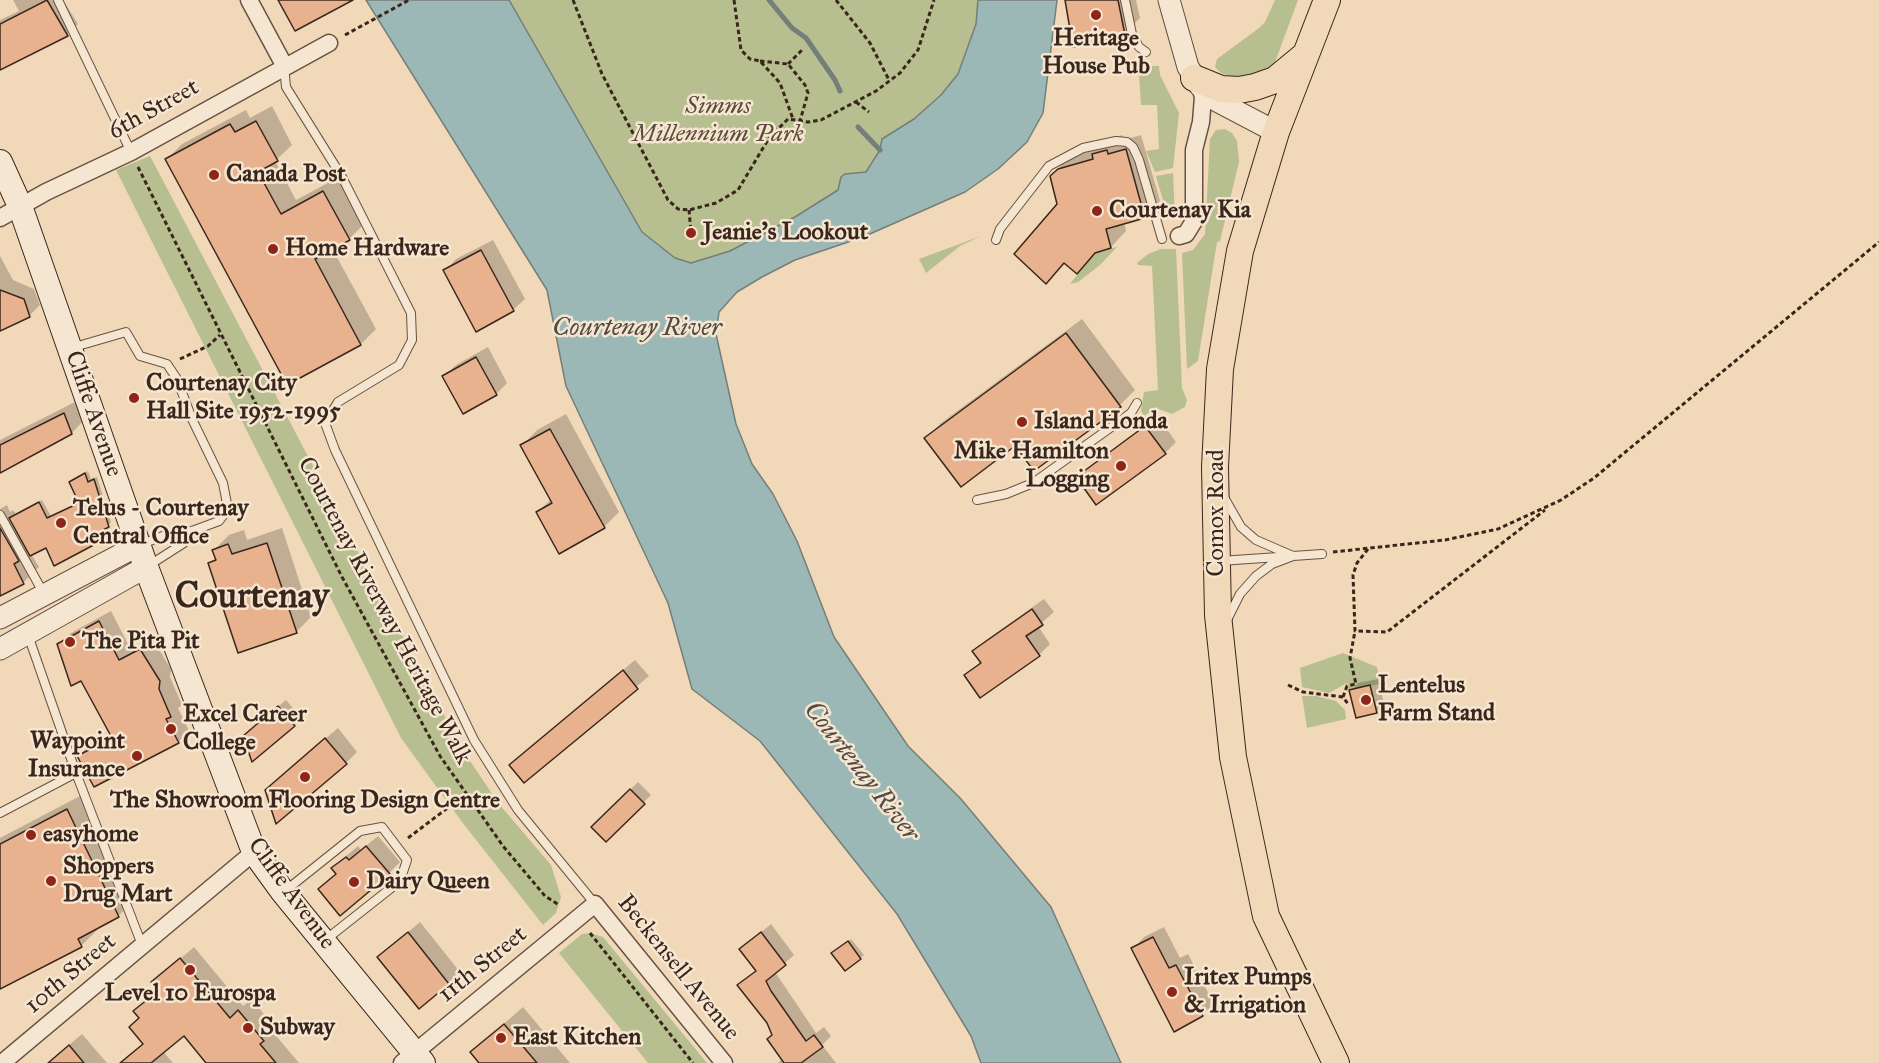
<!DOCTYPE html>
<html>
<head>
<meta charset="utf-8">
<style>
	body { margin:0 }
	canvas { display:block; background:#f0d8b8 }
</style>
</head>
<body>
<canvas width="1879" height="1063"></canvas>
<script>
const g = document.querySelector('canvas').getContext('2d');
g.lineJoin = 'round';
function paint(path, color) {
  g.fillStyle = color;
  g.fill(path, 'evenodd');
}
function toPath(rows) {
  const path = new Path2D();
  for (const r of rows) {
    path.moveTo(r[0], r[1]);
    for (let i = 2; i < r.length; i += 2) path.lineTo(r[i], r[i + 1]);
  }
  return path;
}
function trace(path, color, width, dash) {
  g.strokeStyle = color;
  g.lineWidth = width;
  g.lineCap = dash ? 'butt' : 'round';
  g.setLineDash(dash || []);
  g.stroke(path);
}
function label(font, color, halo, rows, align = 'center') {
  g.font = font + ' "IM FELL Great Primer",serif';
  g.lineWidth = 5;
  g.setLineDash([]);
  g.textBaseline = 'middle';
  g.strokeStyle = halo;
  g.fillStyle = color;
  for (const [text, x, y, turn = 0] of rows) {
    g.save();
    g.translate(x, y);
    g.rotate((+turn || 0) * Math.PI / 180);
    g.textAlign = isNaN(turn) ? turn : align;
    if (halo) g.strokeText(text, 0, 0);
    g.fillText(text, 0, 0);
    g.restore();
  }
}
const green = toPath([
	[509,0,978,0,978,4,976,24,958,74,941,95,914,119,882,139,880,150,866,172,845,174,838,190,795,217,730,251,691,263,675,258,642,232],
	[1275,0,1298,0,1274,65,1257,77,1234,78,1221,73,1215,67,1217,59,1259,28,1265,22],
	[1147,66,1159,66,1160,75,1179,113,1173,168,1155,172,1146,151,1159,149,1157,105,1141,105,1139,74],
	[1225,129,1232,133,1237,141,1239,162,1220,241,1217,242,1198,361,1187,369,1182,253,1193,250,1205,234,1210,139,1216,130],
	[150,156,462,749,499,804,551,865,561,897,556,913,543,925,462,822,401,738,116,170],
	[1173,173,1175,218,1167,214,1156,176],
	[981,236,960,246,926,273,919,259],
	[1117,247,1100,265,1078,282,1070,284,1095,253],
	[1161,249,1176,249,1182,388,1187,400,1185,407,1172,414,1156,408,1144,416,1141,411,1144,392,1158,390,1152,266,1138,265,1137,263,1148,254],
	[1343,653,1377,667,1381,684,1349,690,1347,683,1329,693,1302,687,1300,668],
	[1302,696,1316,696,1336,701,1345,710,1346,719,1307,728],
	[590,933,603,937,707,1063,648,1063,559,953,582,934]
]);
const water = toPath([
	[366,0,509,0,642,232,675,258,691,263,730,251,795,217,838,190,841,177,845,174,866,172,880,150,882,139,914,119,941,95,958,74,976,24,978,0,1057,0,1043,113,1027,142,998,169,965,192,863,237,795,260,762,277,737,292,719,312,716,334,736,424,752,464,773,494,797,541,834,637,908,746,961,799,1051,907,1121,1063,981,1063,971,1036,897,914,760,741,692,689,668,603,566,386,547,290,366,0]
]);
const shadow = toPath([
	[13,0,63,0,78,24,67,34,0,68,0,20,19,11],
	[1067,0,1136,0,1140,18,1125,33],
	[272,106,292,145,275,161,296,200,339,177,364,224,349,239,332,248,376,329,361,344,288,383,167,159,182,144,246,110,250,118],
	[1122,135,1124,140,1141,135,1160,201,1144,216,1124,222,1126,231,1111,247,1065,262,1046,282,1059,204,1051,176,1070,156],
	[493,240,525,299,513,310,445,271,456,259],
	[0,256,13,280,34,289,40,305,29,316,0,331],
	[1082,319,1135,390,1120,405,1016,444,926,438,941,423],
	[488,347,507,383,496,394,444,376,456,365],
	[75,402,83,421,72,433,0,471,0,440],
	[566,414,619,512,604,527,538,512,551,499,522,446,537,430],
	[1157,416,1176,442,1165,453,1078,477],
	[88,471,91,479,97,477,111,522,106,527,109,533,106,537,47,546,31,554,39,567,23,583,0,595,0,509,7,505,10,512,13,510,16,514,42,500,51,516,80,502,71,482],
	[282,528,311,617,296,632,210,563,216,557,214,550,229,535,244,530,247,540],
	[1044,599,1054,612,1038,626,1050,644,1039,655,966,675,981,661,974,651,986,640],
	[111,611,131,650,152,638,171,669,170,677,182,705,178,708,189,731,178,742,79,756,91,744,111,734,82,679,59,645,71,633],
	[635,660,649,676,524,781,511,765],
	[1378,679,1384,704,1376,712,1351,691,1358,683],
	[286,700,301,718,294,725,252,729],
	[338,728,357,752,346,763,278,779],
	[638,782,651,795,606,840,593,827],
	[82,795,133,901,118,916,95,928,97,930,82,945,0,987,0,838],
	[378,836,400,862,389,873,320,889,337,873,333,869,345,857,358,846,361,850],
	[420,922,460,972,419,1007,379,957],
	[771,924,794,955,775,972,816,1033,824,1027,831,1036,822,1045,836,1063,778,1063,783,1058,768,1023,739,985,757,970,741,949],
	[1164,927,1180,958,1188,954,1214,1004,1202,1015,1133,949,1144,937],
	[851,939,864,955,846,969,837,950],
	[194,947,243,1006,252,999,275,1028,272,1031,299,1063,208,1063,184,1034,163,1051,173,1063,120,1063,144,1043,140,1017,135,1011,159,989,153,982],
	[523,1007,570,1063,481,1063,472,1052],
	[82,1034,107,1063,48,1063]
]);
const stream = toPath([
	[769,0,792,28,806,38,835,80,840,91],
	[858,127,880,150]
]);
const building = toPath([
	[47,0,68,36,0,70,0,24,47,0],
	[278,0,353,0,295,31,278,0],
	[1065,0,1118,0,1125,35,1073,47,1065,0],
	[256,121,278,161,258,172,281,214,323,191,350,240,315,259,361,345,287,385,165,159,230,124,235,132,256,121],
	[1126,149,1145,218,1106,229,1111,248,1095,253,1077,274,1064,263,1046,284,1014,254,1057,204,1050,176,1058,169,1093,159,1092,154,1107,150,1108,154,1126,149],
	[481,250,514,311,476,332,443,270,481,250],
	[0,290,24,299,30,317,0,331,0,290],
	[1066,333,1121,407,1034,471,1015,446,961,487,924,438,1066,333],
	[476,357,497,395,463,414,442,376,476,357],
	[64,413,72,434,0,473,0,445,64,413],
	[1145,426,1166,454,1096,505,1076,477,1145,426],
	[550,429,605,528,559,554,536,512,552,503,520,445,550,429],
	[85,473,88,482,94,479,109,527,103,530,107,538,54,566,46,548,30,556,9,518,39,502,47,518,79,503,69,482,85,473],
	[0,528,19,561,14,564,24,584,0,596,0,528],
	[267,543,297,633,238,653,208,563,216,560,212,550,228,544,232,554,267,543],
	[1032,609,1043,625,1026,636,1040,656,980,698,964,675,981,663,972,651,1032,609],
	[99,621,119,660,140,649,160,681,159,689,171,717,166,719,179,743,94,787,77,756,112,738,81,681,71,686,57,644,99,621],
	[623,670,638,689,524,783,509,765,623,670],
	[1370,685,1377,713,1356,718,1349,690,1370,685],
	[278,706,295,726,252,762,243,736,278,706],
	[325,738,347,764,276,824,265,790,325,738],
	[630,789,645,804,606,842,591,827,630,789],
	[67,809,119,917,78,939,82,947,0,989,0,844,67,809],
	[366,846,390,874,340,916,318,889,336,874,331,868,346,857,349,860,366,846],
	[408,932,449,984,419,1009,377,957,408,932],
	[761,932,786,965,766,981,771,991,806,1041,814,1035,823,1047,801,1063,784,1063,767,1039,772,1035,767,1023,737,985,756,971,739,949,761,932],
	[1153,937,1169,968,1176,965,1203,1016,1174,1032,1131,948,1153,937],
	[848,941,861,959,845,971,831,953,848,941],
	[180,958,230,1018,238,1010,264,1041,260,1044,276,1063,206,1063,184,1036,151,1063,120,1063,143,1044,129,1027,139,1018,133,1011,158,991,151,982,180,958],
	[504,1024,537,1063,479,1063,470,1052,504,1024],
	[69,1045,84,1063,48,1063,69,1045]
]);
const path = toPath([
	[573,0,602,74,668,200,678,209,689,210,716,203,738,190,769,138,788,119,808,122,821,120,876,91,900,73,918,50,934,0],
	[734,0,741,50,750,59,760,61,780,83,793,119],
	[836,0,870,43,889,80],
	[345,35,409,0],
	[760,61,788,64,805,85,808,93,800,121],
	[788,64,802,50],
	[856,102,869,112],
	[138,167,342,577,440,756,503,846,545,896,559,905],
	[689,210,691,233],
	[180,359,208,346,220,335],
	[1368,549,1357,563,1353,575,1355,631,1387,632,1545,510],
	[1333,552,1445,540,1498,529,1561,500,1594,478,1879,242],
	[1288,685,1303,692,1343,697,1348,704],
	[1343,697,1347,686,1356,684,1350,658,1355,631],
	[408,838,466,794],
	[590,933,693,1063]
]);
const service = toPath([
	[58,0,131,152],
	[1125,0,1132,34,1139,47,1146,52],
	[284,65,286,87,342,177,411,313,412,340,399,365,338,402,325,423,335,450,474,740,518,810,595,904],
	[996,240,1000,229,1049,166,1083,148,1116,141,1127,142,1133,147,1139,160,1162,239],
	[71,348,126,332,140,356,167,364,177,379,192,419,223,483,228,509,219,521,192,531,171,533,139,545],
	[1225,499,1241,527,1256,540,1293,556],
	[977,500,1006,494,1033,483,1131,413,1137,403],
	[0,515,44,594],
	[1220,561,1322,554],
	[148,566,184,543,192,531],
	[1227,620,1240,594,1256,576,1272,564,1293,556],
	[28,635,76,773,142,945],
	[0,813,76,773],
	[285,891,360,831,382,827,407,860,400,881,324,941]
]);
const minor = toPath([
	[249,0,284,65],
	[0,218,46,192,131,152,329,43],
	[1179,236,1186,234,1194,221,1194,150,1201,122,1203,97,1200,86],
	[2,1063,254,852],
	[402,1063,595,904,724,1063]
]);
const tertiary = toPath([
	[1169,0,1188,67,1200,86,1217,101,1276,132],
	[0,618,139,545],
	[0,649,146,567]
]);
const secondary = toPath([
	[0,162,20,206,146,567,254,852,283,892,423,1063]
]);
const primary = toPath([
	[1327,0,1276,132,1240,251,1220,369,1215,467,1218,615,1233,757,1266,916,1336,1063],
	[1194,78,1221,89,1239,90,1255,87,1275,80,1304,56]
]);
const markers = [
	[1096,15,6,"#8f2418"],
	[214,175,6,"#8f2418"],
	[1097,211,6,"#8f2418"],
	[691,233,6,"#8f2418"],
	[273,249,6,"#8f2418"],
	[134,398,6,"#8f2418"],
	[1022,422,6,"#8f2418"],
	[1121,466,6,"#8f2418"],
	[61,523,6,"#8f2418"],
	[70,642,6,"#8f2418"],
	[1366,700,6,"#8f2418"],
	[171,729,6,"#8f2418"],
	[137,756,6,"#8f2418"],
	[305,777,6,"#8f2418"],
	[31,835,6,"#8f2418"],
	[51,881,6,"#8f2418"],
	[354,882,6,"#8f2418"],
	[190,970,6,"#8f2418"],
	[1172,992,6,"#8f2418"],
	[248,1028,6,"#8f2418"],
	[501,1038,6,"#8f2418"]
];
const poiNames = [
	["Heritage",1096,39,"center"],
	["House Pub",1096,67,"center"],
	["Canada Post",226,175],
	["Courtenay Kia",1109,211],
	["Jeanie's Lookout",703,233],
	["Home Hardware",285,249],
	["Courtenay City",146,384],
	["Hall Site 1952-1995",146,412],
	["Island Honda",1034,422],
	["Mike Hamilton",1109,452,"right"],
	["Logging",1109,480,"right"],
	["Telus - Courtenay",73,509],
	["Central Office",73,537],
	["The Pita Pit",82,642],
	["Lentelus",1378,686],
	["Farm Stand",1378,714],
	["Excel Career",183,715],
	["College",183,743],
	["Waypoint",125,742,"right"],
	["Insurance",125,770,"right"],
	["The Showroom Flooring Design Centre",305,801,"center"],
	["easyhome",43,835],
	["Shoppers",63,867],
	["Drug Mart",63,895],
	["Dairy Queen",366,882],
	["Iritex Pumps",1184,978],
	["& Irrigation",1184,1006],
	["Level 10 Eurospa",190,994,"center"],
	["Subway",260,1028],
	["East Kitchen",513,1038]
];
const parkNames = [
	["Simms",718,107],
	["Millennium Park",718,135]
];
const streetNames = [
	["6th Street",154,110,-29],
	["Cliffe Avenue",93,414,71],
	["Comox Road",1217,513,-90],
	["Courtenay Riverway Heritage Walk",384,611,62],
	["Cliffe Avenue",291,894,54],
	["11th Street",483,965,-39],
	["Beckensell Avenue",678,968,51],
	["10th Street",71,974,-40]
];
const waterNames = [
	["Courtenay River",637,329],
	["Courtenay River",861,772,52]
];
const townNames = [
	["Courtenay",252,598]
];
paint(green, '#b7bf90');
paint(water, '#9cb8b6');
trace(water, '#757e78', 1.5);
paint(shadow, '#0003');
trace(stream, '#757e78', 5);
paint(building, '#e8b28f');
trace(building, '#3b261c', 1.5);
trace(service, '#685243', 10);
trace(minor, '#685243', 19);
trace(tertiary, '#685243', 23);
trace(secondary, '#3b261c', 26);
trace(primary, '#3b261c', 28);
trace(path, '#3b261c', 3, [4.5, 3]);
trace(service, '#f5e6d1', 8);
trace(minor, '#f5e6d1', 16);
trace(tertiary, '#f5e6d1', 21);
trace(secondary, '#f5e6d1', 24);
trace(primary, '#f0d8b8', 26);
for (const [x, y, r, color] of markers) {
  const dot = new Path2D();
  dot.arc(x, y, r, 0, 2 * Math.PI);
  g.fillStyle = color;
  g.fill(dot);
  trace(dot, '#f5e6d1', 2);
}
label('bold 24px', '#3b261c', '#f5e6d1', poiNames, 'left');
label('italic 24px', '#5a4c39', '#f5e6d1', parkNames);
label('24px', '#3b261c', '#f5e6d1', streetNames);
label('italic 26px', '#534a42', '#f5e6d1', waterNames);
label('bold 36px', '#3b261c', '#f5e6d1', townNames);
</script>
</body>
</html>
